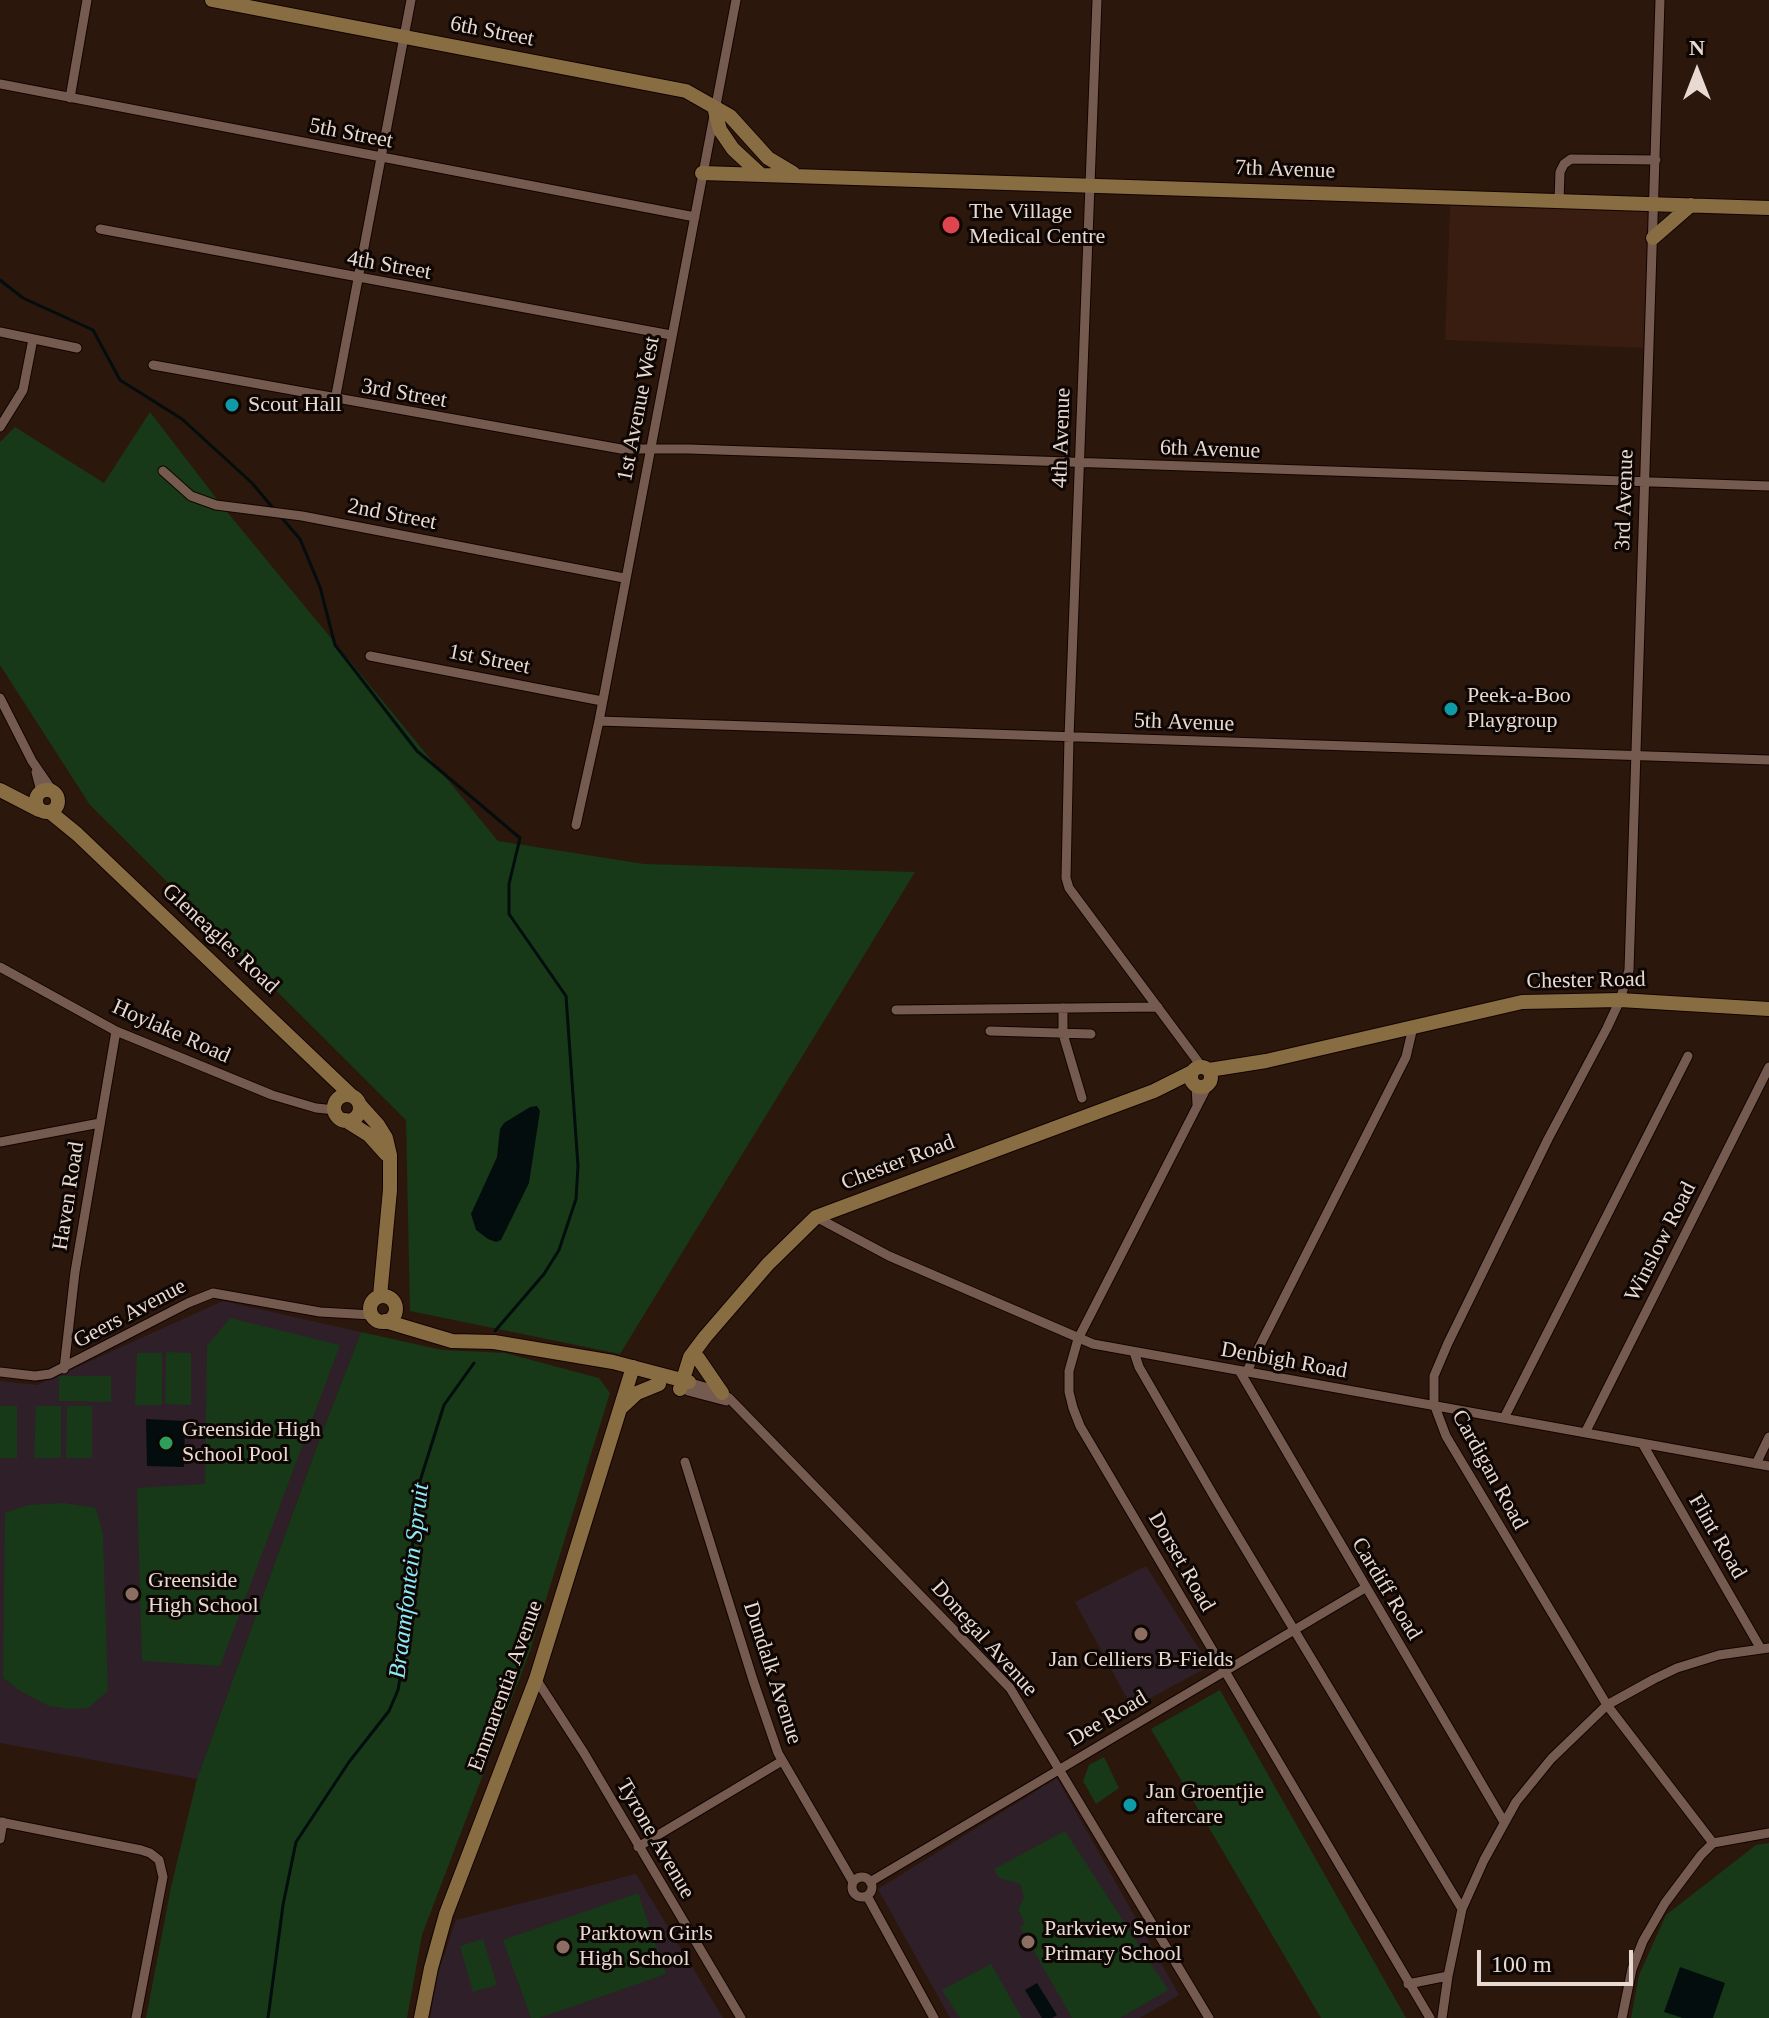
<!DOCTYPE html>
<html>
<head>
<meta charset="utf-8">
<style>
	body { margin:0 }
	#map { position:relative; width:1769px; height:2018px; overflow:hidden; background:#2c170d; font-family:Georgia,serif }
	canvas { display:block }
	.north { position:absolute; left:1657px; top:32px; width:80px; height:80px; -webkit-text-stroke:6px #0e0603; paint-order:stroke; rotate:0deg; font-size:22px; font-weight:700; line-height:32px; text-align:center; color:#e8d9d2 }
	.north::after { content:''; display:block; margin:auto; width:28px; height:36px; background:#e8d9d2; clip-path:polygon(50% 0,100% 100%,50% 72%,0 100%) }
	.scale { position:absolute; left:1477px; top:1950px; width:156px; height:36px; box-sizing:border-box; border:4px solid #e8d9d2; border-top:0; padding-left:10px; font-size:24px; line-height:28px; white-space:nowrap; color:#e8d9d2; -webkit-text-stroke:6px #0e0603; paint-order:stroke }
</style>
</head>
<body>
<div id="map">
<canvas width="1769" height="2018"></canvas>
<div class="north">N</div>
<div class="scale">100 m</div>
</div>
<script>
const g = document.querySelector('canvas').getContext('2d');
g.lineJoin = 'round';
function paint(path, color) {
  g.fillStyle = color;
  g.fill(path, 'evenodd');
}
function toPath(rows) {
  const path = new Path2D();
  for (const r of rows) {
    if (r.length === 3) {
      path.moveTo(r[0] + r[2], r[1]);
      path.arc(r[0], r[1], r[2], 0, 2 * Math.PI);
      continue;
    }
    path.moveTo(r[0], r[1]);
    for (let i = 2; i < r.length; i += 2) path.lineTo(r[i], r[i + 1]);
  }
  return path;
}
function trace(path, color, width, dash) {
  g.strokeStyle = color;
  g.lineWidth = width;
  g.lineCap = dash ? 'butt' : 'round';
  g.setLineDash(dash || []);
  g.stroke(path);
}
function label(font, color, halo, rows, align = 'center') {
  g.font = font + ' Georgia,serif';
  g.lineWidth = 6;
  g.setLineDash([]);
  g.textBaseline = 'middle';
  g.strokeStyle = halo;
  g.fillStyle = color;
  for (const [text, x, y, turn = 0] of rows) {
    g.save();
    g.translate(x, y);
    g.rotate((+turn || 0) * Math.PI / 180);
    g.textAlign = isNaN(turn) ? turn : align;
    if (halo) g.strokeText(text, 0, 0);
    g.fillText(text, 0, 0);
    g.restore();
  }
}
const built = toPath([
	[1450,204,1651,209,1645,348,1445,340]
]);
const education = toPath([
	[223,1301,361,1332,317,1446,197,1779,0,1743,0,1381,37,1385],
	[1146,1566,1210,1666,1132,1708,1075,1602],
	[1057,1778,1179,1995,1140,2018,950,2018,878,1889],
	[636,1874,723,2018,430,2018,438,1973,456,1920]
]);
const green = toPath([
	[150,412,223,507,498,841,644,864,915,872,620,1354,410,1311,406,1120,90,805,0,665,0,442,15,427,104,483],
	[230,1318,340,1345,220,1666,142,1661,137,1488,205,1484,207,1346],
	[361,1332,442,1350,505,1353,599,1378,610,1393,530,1651,422,1935,407,2018,146,2018,171,1887,197,1779,317,1446],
	[166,1352,191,1353,191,1405,165,1404],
	[137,1353,162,1353,162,1405,135,1405],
	[59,1376,111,1376,111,1402,59,1401],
	[0,1406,17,1406,17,1458,0,1458],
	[36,1406,61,1406,61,1458,34,1458],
	[67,1406,92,1406,92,1458,66,1458],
	[64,1503,96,1508,103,1535,108,1691,88,1708,70,1709,49,1706,22,1692,3,1678,5,1513,28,1505],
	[1220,1690,1406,2018,1321,2018,1151,1729],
	[1104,1757,1119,1788,1096,1804,1083,1781,1089,1765],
	[1065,1831,1168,1990,1120,2018,1072,2018,1020,1927,1025,1924,1018,1909,1024,1897,1020,1884,999,1878,994,1869],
	[1769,1843,1769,2018,1631,2018,1639,1975,1666,1915,1756,1845],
	[638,1893,666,1974,539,2018,531,2018,503,1940],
	[483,1939,497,1985,473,1992,460,1946],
	[991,1964,1022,2018,960,2018,942,1990]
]);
const water = toPath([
	[537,1106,540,1111,529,1183,501,1240,496,1242,488,1239,476,1230,471,1214,497,1157,500,1129,504,1123,530,1107],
	[146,1419,185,1421,184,1467,147,1466],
	[1680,1967,1725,1983,1713,2018,1683,2018,1664,2012],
	[1037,1983,1057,2015,1052,2018,1042,2018,1025,1990]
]);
const stream = toPath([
	[0,280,23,298,93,330,120,380,182,419,252,483,273,508],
	[281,517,300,539,320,587,335,645,417,751,520,838,509,884,509,914,566,996,578,1166,576,1199,559,1250,544,1274,495,1331],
	[268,2018,283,1905,296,1842,349,1762,389,1711,398,1690,402,1667,416,1505,420,1481,444,1405,474,1363]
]);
const street = toPath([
	[1097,0,1069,737,1066,878,1069,888,1202,1067],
	[1660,0,1629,970,1620,1000,1607,1028,1548,1139,1448,1343,1434,1376,1434,1404,1446,1436,1607,1705,1713,1843],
	[0,84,695,217],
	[70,98,87,0],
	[1559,201,1560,172,1564,164,1571,159,1656,160],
	[100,229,671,335],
	[0,332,77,348],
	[153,365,621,449,689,449,1769,486],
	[335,400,411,0],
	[0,427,23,390,33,339],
	[163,471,191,496,216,505,302,516,624,578],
	[370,656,602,701],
	[0,698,32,761,54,793],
	[599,721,1769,760],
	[36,772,41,791],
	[576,825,599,721,736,0],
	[0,967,116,1031,272,1095,316,1108,335,1110],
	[1063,1008,1063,1034,1082,1098],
	[896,1010,1158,1007],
	[990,1031,1091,1034],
	[1208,1085,1078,1339,1069,1371,1069,1392,1073,1408,1080,1426,1430,2018],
	[1196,1086,1197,1104],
	[0,1142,100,1123],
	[816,1217,889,1256,1093,1344,1769,1466],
	[1134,1352,1139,1367,1219,1505,1462,1909],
	[64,1369,75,1272,116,1031],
	[0,1372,35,1376,50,1374,188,1303,213,1293,320,1312,372,1315],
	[1240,1372,1504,1822],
	[1246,1373,1406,1057,1413,1027],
	[691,1383,715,1390,729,1398,1010,1688,1209,2018],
	[688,1391,726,1401],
	[1504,1418,1688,1056],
	[1585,1433,1769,1067],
	[1642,1443,1761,1649],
	[685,1462,753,1680,778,1753,853,1882],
	[1756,1464,1769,1437],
	[536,1679,584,1753,741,2018],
	[0,1822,141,1850,150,1853,159,1860,163,1877,136,2018],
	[0,1839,3,1822],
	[1713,1843,1769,1833],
	[638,1847,782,1761],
	[862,1887,10],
	[870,1882,1365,1588],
	[867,1896,934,2018],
	[1408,1984,1448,1976],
	[1442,2018,1448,1976,1462,1909,1484,1860,1516,1802,1551,1759,1607,1705,1654,1679,1677,1668,1719,1655,1769,1648],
	[1622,2018,1632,1969,1643,1941,1665,1903,1701,1855,1713,1843]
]);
const secondary = toPath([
	[212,0,686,91,730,116,768,158,793,173],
	[714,107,720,130,733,149,760,174],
	[702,173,1769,208],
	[1653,238,1691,205],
	[47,801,11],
	[0,790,39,810],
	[50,812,77,834,352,1096],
	[1201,1077,10],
	[1209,1070,1266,1061,1522,1002,1620,1000,1769,1009],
	[347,1108,13],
	[360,1105,378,1125,386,1138,390,1155,390,1190,380,1296],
	[345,1120,369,1135,386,1154],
	[383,1309,13],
	[385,1321,452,1341,494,1342,613,1362,689,1382],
	[698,1358,722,1393],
	[680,1389,690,1357,705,1337,768,1264,816,1217,1154,1091,1192,1072],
	[622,1407,637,1393,659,1384],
	[421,2018,431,1968,446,1914,536,1679,633,1367]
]);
const markers = [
	[951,225,10,"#e0444e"],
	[232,405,8,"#0f9aa8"],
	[1451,709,8,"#0f9aa8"],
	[166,1443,8,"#2e9e5b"],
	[132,1594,8,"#8d6e63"],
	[1141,1634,8,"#8d6e63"],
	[1130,1805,8,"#0f9aa8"],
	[1028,1942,8,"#8d6e63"],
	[563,1947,8,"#8d6e63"]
];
const streetNames = [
	["6th Street",492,32,11],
	["5th Street",351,134,11],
	["7th Avenue",1285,170,2],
	["4th Street",389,266,10],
	["3rd Street",404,394,10],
	["1st Avenue West",639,409,-79],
	["4th Avenue",1062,438,-88],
	["6th Avenue",1210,450,2],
	["3rd Avenue",1625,500,-88],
	["2nd Street",392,515,11],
	["1st Street",489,660,11],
	["5th Avenue",1184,723,2],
	["Gleneagles Road",220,939,43],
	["Chester Road",1586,981,-1],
	["Hoylake Road",171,1032,24],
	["Chester Road",898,1163,-21],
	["Haven Road",69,1196,-81],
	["Winslow Road",1661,1242,-63],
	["Geers Avenue",130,1314,-28],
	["Denbigh Road",1284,1361,10],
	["Cardigan Road",1489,1470,61],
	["Flint Road",1717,1537,60],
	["Dorset Road",1181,1562,60],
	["Cardiff Road",1386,1589,59],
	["Donegal Avenue",984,1639,48],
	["Dundalk Avenue",772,1673,72],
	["Emmarentia Avenue",506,1686,-70],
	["Dee Road",1108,1719,-31],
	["Tyrone Avenue",655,1839,60]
];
const poiNames = [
	["The Village",969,212],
	["Medical Centre",969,237],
	["Scout Hall",248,405],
	["Peek-a-Boo",1467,696],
	["Playgroup",1467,721],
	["Greenside High",182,1430],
	["School Pool",182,1455],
	["Greenside",148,1581],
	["High School",148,1606],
	["Jan Celliers B-Fields",1141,1660,"center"],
	["Jan Groentjie",1146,1792],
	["aftercare",1146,1817],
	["Parkview Senior",1044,1929],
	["Primary School",1044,1954],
	["Parktown Girls",579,1934],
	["High School",579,1959]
];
const waterNames = [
	["Braamfontein Spruit",410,1581,-83]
];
paint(built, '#381d10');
paint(education, '#2f1f28');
paint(green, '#173918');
paint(water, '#030d0e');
trace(stream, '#030d0e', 3);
trace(street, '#130300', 11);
trace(secondary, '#130300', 16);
trace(street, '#755b4f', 9);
trace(secondary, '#886d42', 14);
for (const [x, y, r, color] of markers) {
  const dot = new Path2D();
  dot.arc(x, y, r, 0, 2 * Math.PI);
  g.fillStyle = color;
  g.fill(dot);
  trace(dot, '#0e0603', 3);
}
label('22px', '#e8d9d2', '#0e0603', streetNames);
label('22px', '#e8d9d2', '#0e0603', poiNames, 'left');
label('italic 24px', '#8bebf8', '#0e0603', waterNames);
</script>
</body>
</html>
